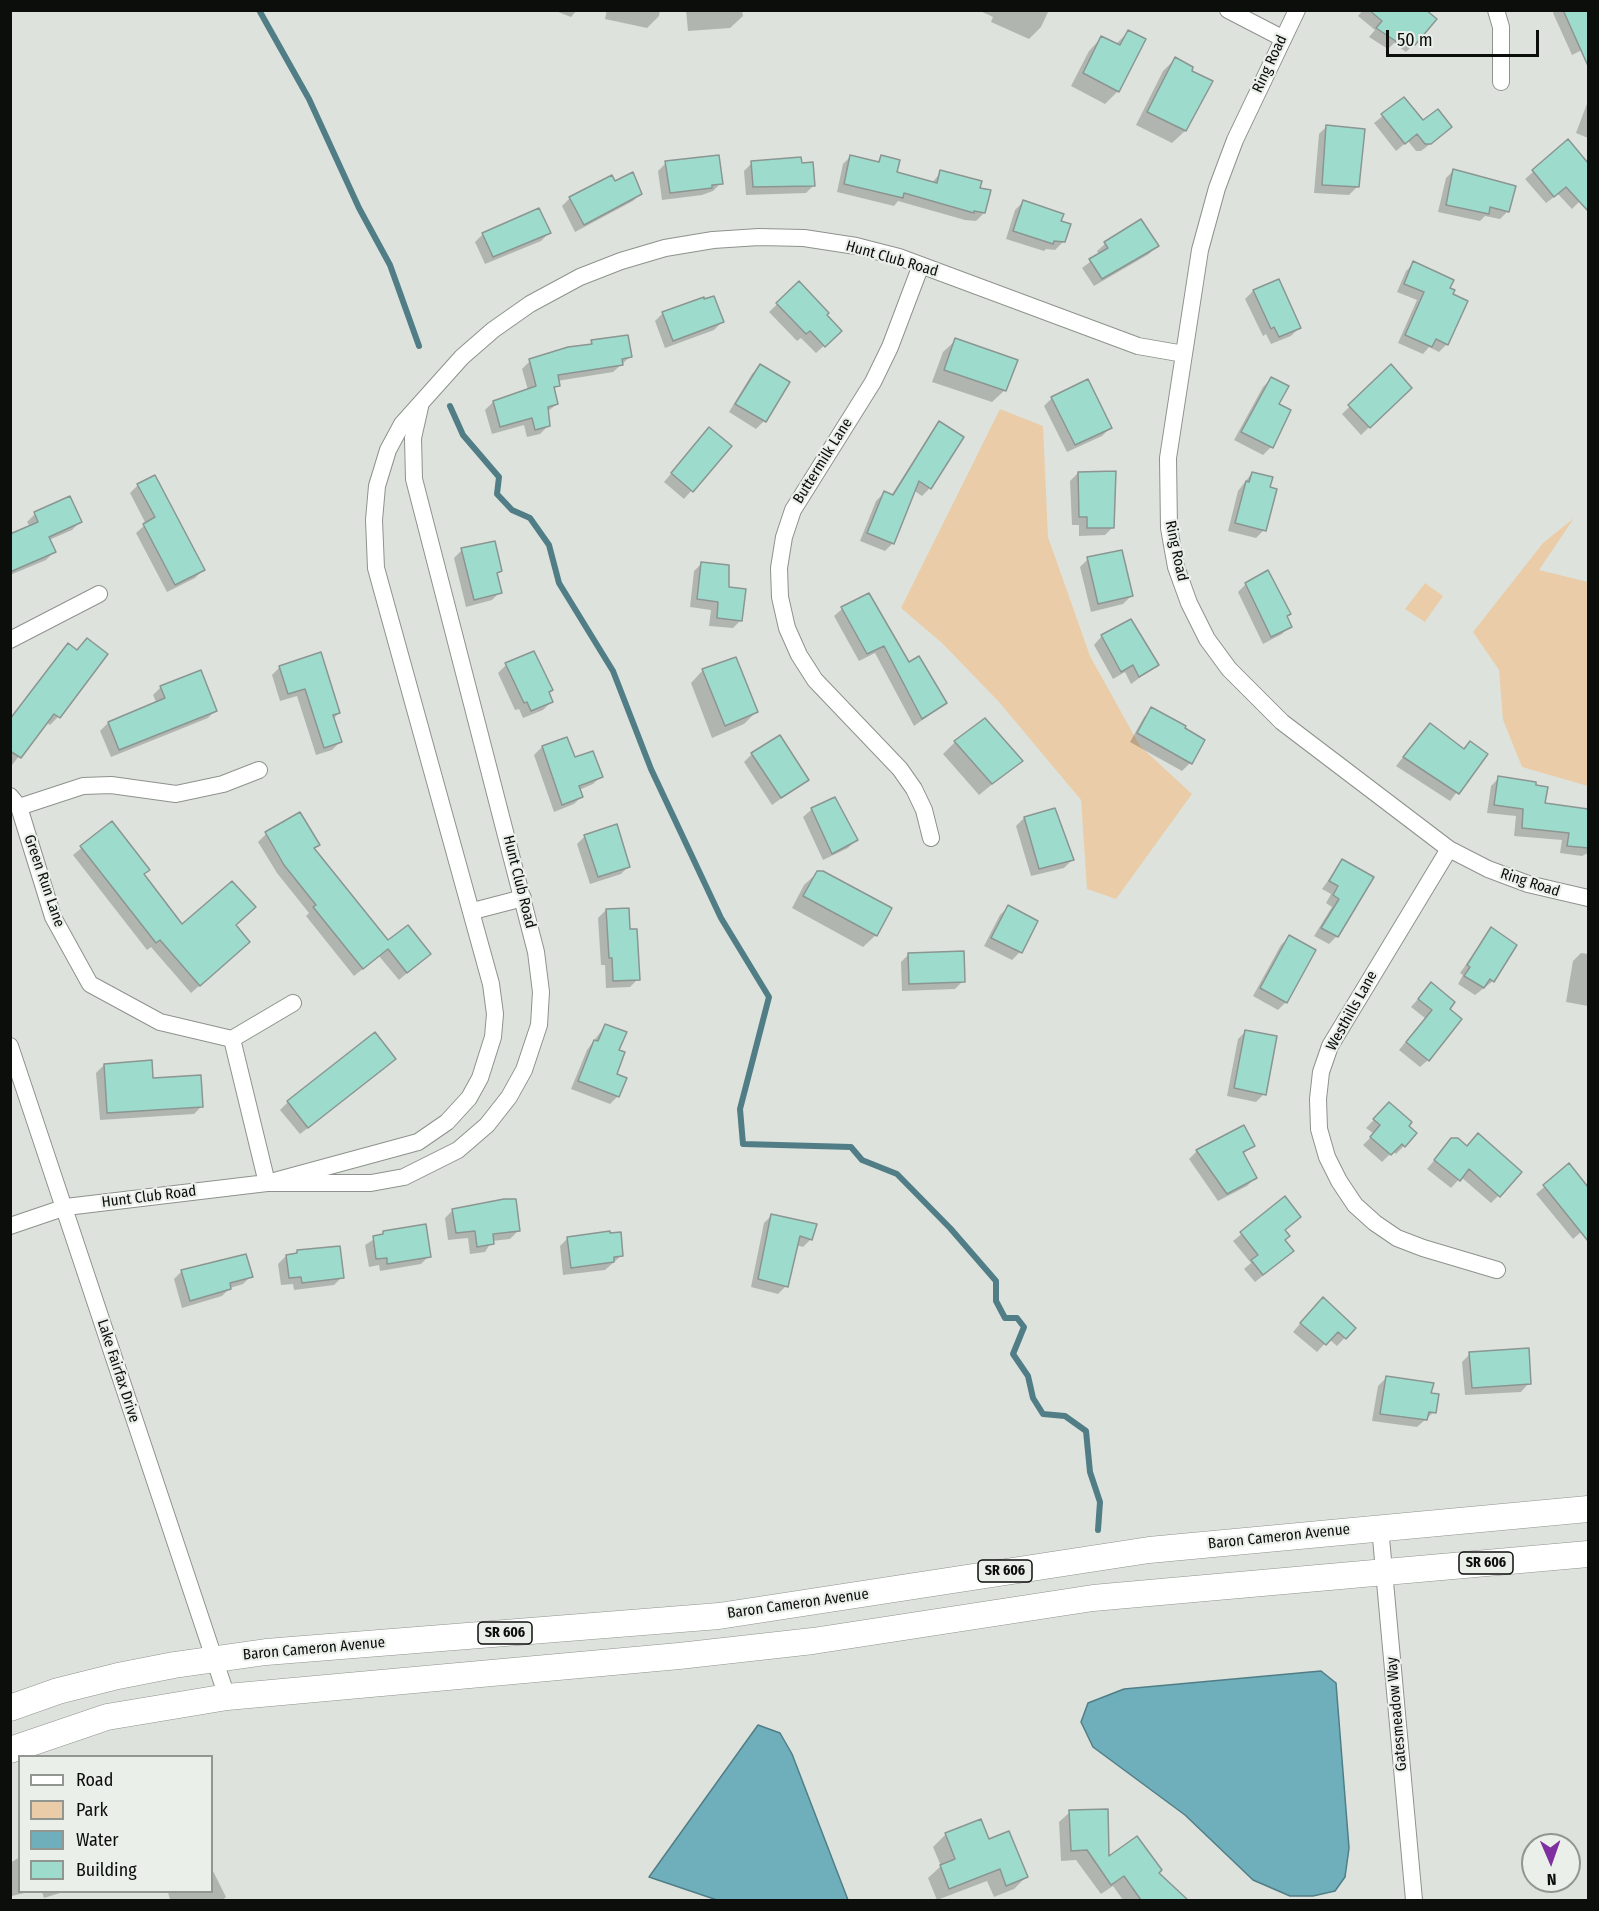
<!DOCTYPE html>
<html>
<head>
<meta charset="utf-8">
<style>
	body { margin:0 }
	#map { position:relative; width:1599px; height:1911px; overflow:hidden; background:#dde3dc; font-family:"Fira Sans Condensed",sans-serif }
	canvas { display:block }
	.frame { position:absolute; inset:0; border:12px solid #0c0e0c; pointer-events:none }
	.legend { position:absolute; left:18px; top:1755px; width:195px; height:138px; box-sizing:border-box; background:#eaf0e9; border:2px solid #919691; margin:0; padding:8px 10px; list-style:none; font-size:18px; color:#0c0e0c }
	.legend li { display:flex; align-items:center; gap:12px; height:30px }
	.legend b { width:30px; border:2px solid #919691 }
	.north { position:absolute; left:1521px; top:1833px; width:60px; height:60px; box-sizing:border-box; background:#eaf0e9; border:2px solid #919691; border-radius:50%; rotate:178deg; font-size:16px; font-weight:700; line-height:24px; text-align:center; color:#0c0e0c }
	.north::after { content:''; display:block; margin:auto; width:21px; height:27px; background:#7f2f9f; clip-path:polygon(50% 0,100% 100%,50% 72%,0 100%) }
	.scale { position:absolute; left:1386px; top:30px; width:153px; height:27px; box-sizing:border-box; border:3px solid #0c0e0c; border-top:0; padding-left:8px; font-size:18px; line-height:21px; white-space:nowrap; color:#0c0e0c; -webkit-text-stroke:4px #eaf0e9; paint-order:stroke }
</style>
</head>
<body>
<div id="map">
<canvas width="1599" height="1911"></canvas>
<div class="frame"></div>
<ul class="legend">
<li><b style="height:8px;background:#fff"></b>Road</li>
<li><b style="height:16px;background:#eacda8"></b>Park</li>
<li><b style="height:16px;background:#6faebb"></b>Water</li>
<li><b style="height:16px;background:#9ddccc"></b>Building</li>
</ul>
<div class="north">N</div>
<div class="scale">50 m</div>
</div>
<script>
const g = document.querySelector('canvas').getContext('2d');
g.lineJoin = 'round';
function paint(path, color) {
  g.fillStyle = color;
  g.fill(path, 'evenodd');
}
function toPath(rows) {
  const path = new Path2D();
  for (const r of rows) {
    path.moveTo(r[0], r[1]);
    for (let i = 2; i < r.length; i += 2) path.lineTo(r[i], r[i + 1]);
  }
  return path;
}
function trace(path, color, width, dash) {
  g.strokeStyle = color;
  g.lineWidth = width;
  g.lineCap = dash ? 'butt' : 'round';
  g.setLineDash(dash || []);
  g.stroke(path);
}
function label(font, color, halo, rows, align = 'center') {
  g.font = font + ' "Fira Sans Condensed",sans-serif';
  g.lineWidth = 4.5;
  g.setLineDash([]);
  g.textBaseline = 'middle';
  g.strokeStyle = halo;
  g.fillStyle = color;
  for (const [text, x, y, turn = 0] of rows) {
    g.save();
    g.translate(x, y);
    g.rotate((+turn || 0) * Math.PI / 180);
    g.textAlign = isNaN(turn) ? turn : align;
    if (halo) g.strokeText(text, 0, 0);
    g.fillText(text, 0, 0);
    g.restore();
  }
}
const green = toPath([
	[1000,409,1043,426,1048,537,1090,656,1140,746,1192,794,1116,899,1087,889,1081,800,999,702,942,643,901,608],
	[1574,518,1539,570,1588,582,1588,786,1522,767,1503,720,1499,670,1473,632,1543,543],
	[1425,583,1443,596,1425,622,1405,609]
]);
const water = toPath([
	[1321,1671,1336,1683,1349,1848,1345,1877,1335,1891,1313,1896,1290,1896,1253,1880,1185,1815,1093,1747,1081,1722,1088,1703,1124,1689,1321,1671],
	[758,1725,780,1733,792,1754,848,1900,717,1900,649,1877,758,1725]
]);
const shadow = toPath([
	[553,10,577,10,571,17],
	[607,10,660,10,659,16,647,28,605,19],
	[686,10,742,10,743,16,730,28,688,31],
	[978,10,1049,10,1041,27,1029,39,991,22,993,17],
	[1363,10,1423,10,1414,44,1406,52,1394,43,1388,49,1369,37,1375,30,1358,16],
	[1555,10,1588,10,1588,47,1572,55,1553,13],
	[1128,32,1118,91,1105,104,1071,86,1089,51,1101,38,1115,45],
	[1175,59,1190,72,1211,81,1185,131,1172,143,1136,125,1163,71],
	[1404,99,1422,122,1442,135,1421,151,1416,151,1408,141,1396,151,1374,123],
	[1588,101,1588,138,1576,133],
	[1327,126,1357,187,1349,195,1314,193,1319,134],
	[1568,141,1588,165,1588,193,1572,209,1558,194,1546,203,1525,179],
	[851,156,876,163,882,157,895,173,932,183,941,172,979,189,984,213,976,221,965,220,898,201,894,206,837,192,843,164],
	[666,163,721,183,713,191,702,195,662,200,658,171],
	[752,163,801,164,814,185,806,193,746,195,744,171],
	[1454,170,1474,174,1474,177,1508,211,1500,219,1485,216,1480,221,1438,212,1446,178],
	[614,183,641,193,633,201,575,232,562,206,570,198],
	[1023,202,1059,222,1063,242,1055,250,1046,249,1044,251,1006,239,1015,210],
	[549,233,541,241,485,264,475,242,483,234],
	[1105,244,1157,246,1149,254,1094,286,1082,268,1099,255,1097,251],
	[1414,263,1448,289,1447,344,1439,352,1429,347,1423,354,1398,343,1417,300,1397,292,1406,271],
	[1278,281,1299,328,1291,336,1271,344,1266,334,1263,336,1245,299,1253,291],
	[799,283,840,331,816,353,801,338,797,341,769,312],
	[663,313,722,322,714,330,665,348,655,321],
	[956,340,1005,390,992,402,932,382,943,352],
	[592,342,630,357,613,372,557,381,558,385,553,390,557,404,547,412,548,426,540,434,527,437,524,425,492,434,485,410,493,402,528,390,522,369,530,361,588,346],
	[760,366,764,421,756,429,729,412,752,374],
	[1391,366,1410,388,1361,435,1342,414],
	[1271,379,1277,405,1271,447,1263,455,1234,440,1263,387],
	[1052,398,1110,428,1102,436,1067,452,1044,406],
	[940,423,930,488,922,496,913,490,893,543,885,551,860,541,876,501,884,493,891,496,932,431],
	[702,437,730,447,684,499,664,482],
	[1078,473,1113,527,1105,535,1079,536,1079,525,1072,525,1070,481],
	[1252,473,1264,530,1256,538,1228,531,1238,491],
	[138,485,203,570,195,578,167,592,136,533,146,524,130,493],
	[35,514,80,522,72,530,49,540,54,552,46,560,10,575,10,536,30,527,27,522],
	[462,550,500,571,496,575,500,592,492,600,466,607,454,558],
	[1088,559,1131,596,1123,604,1091,612,1080,567],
	[702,563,727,588,741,620,733,628,709,626,711,610,690,607,694,571],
	[1268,572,1289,614,1286,618,1290,626,1282,634,1263,644,1238,592,1246,584],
	[868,595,909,664,946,703,914,726,875,653,859,661,834,616,842,609],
	[1131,621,1157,665,1131,684,1125,672,1113,679,1094,645,1101,637],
	[87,640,58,717,50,725,46,722,12,765,10,719,60,653,68,645,76,651],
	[506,665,547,694,551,702,543,710,523,718,519,709,515,710,498,673],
	[280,667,339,713,333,719,340,742,332,750,316,755,297,696,280,701,272,675],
	[703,670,756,712,744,724,712,738,691,683],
	[161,687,216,710,208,718,111,757,100,731,108,723,157,704,153,695],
	[1152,709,1183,729,1190,763,1182,771,1130,742,1144,717],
	[1422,733,1463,750,1486,754,1450,801,1396,766],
	[566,739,574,759,601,776,593,784,579,790,582,796,574,804,554,812,534,755,542,747],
	[955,742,1021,761,979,795,943,754],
	[752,754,807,780,772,805,744,762],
	[1499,778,1534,787,1543,805,1588,810,1588,853,1582,856,1560,853,1562,840,1514,836,1516,816,1487,813,1491,786],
	[835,799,856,840,848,848,823,860,803,817,811,810],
	[1024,818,1072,860,1064,868,1031,876,1016,826],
	[112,823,142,875,182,926,234,926,240,950,191,993,151,947,147,950,73,855],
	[266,834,318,845,313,850,388,942,429,954,399,980,379,956,354,976,306,916,309,913,277,873,258,842],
	[585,836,629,866,621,874,590,884,577,844],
	[1342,861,1372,878,1337,936,1329,944,1314,936,1332,907,1326,903,1331,894,1322,889],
	[817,873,876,935,863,947,792,908,804,885],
	[1008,907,1036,921,1020,952,1012,960,984,946,1000,915],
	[606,910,629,931,638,979,630,987,606,988,605,965,601,965,598,918],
	[1491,929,1493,981,1475,995,1458,984,1463,975,1460,973],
	[1289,937,1286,1002,1278,1010,1253,996,1281,945],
	[1581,953,1588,954,1588,1006,1566,1002,1573,961],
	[909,954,963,981,955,989,902,991,901,962],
	[1431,984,1448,1010,1428,1060,1420,1067,1399,1050,1425,1018,1411,1007],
	[605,1026,617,1051,615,1074,618,1096,610,1104,571,1089,587,1050],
	[1246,1031,1264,1094,1256,1102,1227,1096,1238,1039],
	[104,1065,152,1080,202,1106,194,1114,100,1120,96,1073],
	[386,1067,300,1134,280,1110,288,1102],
	[1389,1104,1404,1146,1396,1154,1393,1151,1382,1162,1363,1145,1374,1134,1366,1128],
	[1452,1139,1467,1148,1499,1195,1491,1203,1461,1177,1451,1188,1427,1169],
	[1253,1145,1242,1155,1255,1178,1247,1186,1218,1201,1189,1159,1197,1151],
	[1569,1166,1588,1190,1588,1226,1573,1239,1536,1194],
	[1285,1198,1299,1217,1284,1231,1284,1259,1255,1282,1244,1269,1251,1263,1233,1241],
	[453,1210,518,1231,510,1239,492,1241,485,1252,470,1254,468,1238,448,1240,445,1218],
	[772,1215,811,1239,803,1247,796,1245,786,1286,778,1294,751,1287,764,1223],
	[384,1233,429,1256,421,1264,380,1271,379,1265,369,1267,365,1245],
	[568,1238,622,1255,605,1270,563,1275,560,1246],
	[298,1252,342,1277,334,1285,294,1290,293,1284,281,1285,278,1264,286,1256],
	[222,1259,251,1276,243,1284,230,1288,222,1296,182,1308,174,1279,182,1271],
	[1315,1306,1354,1328,1337,1346,1329,1339,1317,1352,1293,1332],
	[1470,1354,1529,1383,1521,1392,1465,1395,1462,1362],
	[1386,1378,1429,1394,1434,1412,1417,1427,1372,1421,1378,1386],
	[1070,1812,1108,1859,1157,1873,1186,1900,1123,1900,1113,1886,1101,1894,1076,1860,1061,1861,1059,1822],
	[980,1821,988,1841,1026,1877,1014,1889,994,1897,987,1881,937,1900,928,1878,941,1866,933,1847,945,1835],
	[20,1857,20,1892,28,1892,12,1896,10,1863],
	[212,1869,226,1897,222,1900,170,1900,168,1892,212,1892],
	[42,1892,63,1892,44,1898]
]);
const stream = toPath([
	[259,10,309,99,359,208,390,265,419,346],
	[450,406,463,435,499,477,497,494,512,510,530,518,549,545,559,583,613,671,651,769,721,918,769,997,740,1109,743,1144,851,1147,862,1160,897,1174,950,1228,996,1281,996,1301,1005,1318,1017,1318,1024,1327,1013,1354,1028,1376,1033,1398,1043,1414,1065,1416,1086,1431,1090,1472,1100,1502,1098,1530]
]);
const building = toPath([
	[1369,10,1426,10,1437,19,1415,45,1402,36,1397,42,1376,28,1382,21,1369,10],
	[1563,10,1588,10,1588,66,1563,10],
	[1128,30,1146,39,1119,92,1083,73,1101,36,1120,45,1128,30],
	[1175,57,1193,67,1192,71,1213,81,1186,131,1147,112,1175,57],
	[1404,97,1423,120,1438,109,1452,127,1431,144,1425,144,1417,134,1405,144,1381,114,1404,97],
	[1326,125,1365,129,1359,187,1322,185,1326,125],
	[1568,139,1588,163,1588,211,1566,187,1554,197,1532,170,1568,139],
	[719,155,723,184,712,185,712,188,670,193,665,161,719,155],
	[850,155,879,162,881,155,900,160,897,172,937,183,940,170,982,181,980,188,991,190,985,213,974,211,974,213,904,193,903,198,844,184,850,155],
	[801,157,802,163,813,162,815,186,753,187,751,161,801,157],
	[1453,169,1516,186,1509,212,1490,207,1489,214,1446,205,1453,169],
	[633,172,642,194,584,225,569,197,612,175,615,181,633,172],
	[1023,200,1064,214,1061,221,1071,224,1065,242,1054,241,1053,244,1013,231,1023,200],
	[539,208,551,233,493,257,482,233,539,208],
	[1141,219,1159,246,1102,279,1089,259,1108,248,1104,242,1141,219],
	[1413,261,1454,280,1450,288,1455,290,1453,294,1468,301,1448,345,1436,339,1432,347,1405,335,1424,292,1404,284,1413,261],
	[1279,279,1301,328,1279,337,1274,327,1271,329,1253,290,1279,279],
	[799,281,829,313,827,315,842,331,825,347,810,331,806,334,776,303,799,281],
	[714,296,724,322,673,341,662,312,704,297,704,299,714,296],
	[628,335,632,357,622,359,623,365,558,375,560,386,554,387,558,404,548,407,550,426,535,430,532,418,500,427,493,401,536,386,529,359,568,347,592,344,591,340,628,335],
	[955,338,1018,360,1006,391,944,370,955,338],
	[760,364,790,382,766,422,735,404,760,364],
	[1391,364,1412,388,1370,428,1348,405,1391,364],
	[1271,377,1289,386,1279,404,1291,410,1273,448,1241,432,1271,377],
	[1088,379,1112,428,1075,445,1051,397,1088,379],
	[939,421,964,437,931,489,919,481,894,544,867,533,884,491,893,495,939,421],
	[709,427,732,446,693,492,671,473,709,427],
	[1116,471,1114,528,1087,528,1087,517,1079,517,1078,472,1116,471],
	[1252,472,1273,477,1270,487,1277,489,1266,531,1235,523,1246,481,1249,482,1252,472],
	[155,475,205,570,175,585,143,524,155,517,137,484,155,475],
	[70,496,82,522,49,537,56,552,10,572,10,534,38,522,34,512,70,496],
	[495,541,502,571,497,573,502,593,474,600,461,548,495,541],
	[1122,550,1133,596,1098,604,1087,557,1122,550],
	[701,562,729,565,729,587,746,589,742,621,717,618,718,602,697,599,701,562],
	[1268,570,1291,614,1287,616,1292,627,1271,637,1245,583,1268,570],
	[869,593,909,662,919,656,947,703,922,719,884,646,867,654,841,607,869,593],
	[1131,619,1159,665,1139,677,1133,665,1121,672,1101,635,1131,619],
	[87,638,108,654,60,718,54,714,21,758,10,751,10,719,68,643,77,650,87,638],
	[534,651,553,690,549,692,553,702,531,711,527,702,524,703,505,663,534,651],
	[321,652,340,713,333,715,342,742,324,748,305,689,288,694,279,666,321,652],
	[736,657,758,712,725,726,702,669,736,657],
	[201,670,217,711,119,750,108,722,165,698,160,686,201,670],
	[1151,707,1186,726,1185,728,1205,740,1192,764,1137,733,1151,707],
	[985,718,1023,761,992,784,954,741,985,718],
	[1430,723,1464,749,1470,741,1488,754,1459,794,1403,757,1430,723],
	[780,735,809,780,781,798,751,753,780,735],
	[567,737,575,757,593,751,603,777,579,786,583,797,562,805,542,746,567,737],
	[1498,776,1536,782,1536,785,1548,787,1545,803,1588,809,1588,848,1567,846,1569,833,1522,828,1523,809,1494,805,1498,776],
	[835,797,858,840,832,854,811,808,835,797],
	[1055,808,1074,860,1039,869,1024,817,1055,808],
	[300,812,320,845,314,848,388,940,408,925,431,954,407,973,388,949,363,969,313,907,316,905,284,865,265,832,300,812],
	[112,821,150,870,144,874,182,924,232,881,256,907,236,925,250,942,200,986,160,940,156,943,80,846,112,821],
	[617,824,630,867,598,877,584,835,617,824],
	[1342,859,1374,877,1338,937,1321,928,1339,899,1333,895,1338,886,1329,881,1342,859],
	[817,871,823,871,892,908,877,936,803,896,817,871],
	[1008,905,1038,921,1022,953,991,938,1008,905],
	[629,908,630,929,637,929,640,980,613,981,612,958,609,958,606,909,629,908],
	[1491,927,1517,945,1494,982,1490,979,1484,988,1464,976,1470,967,1467,965,1491,927],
	[1289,935,1316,950,1287,1003,1260,988,1289,935],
	[964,951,965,982,909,984,908,953,964,951],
	[1431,982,1455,1002,1450,1009,1462,1019,1429,1061,1406,1042,1432,1010,1418,999,1431,982],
	[605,1024,627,1032,619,1050,625,1052,617,1074,627,1078,619,1097,578,1081,594,1040,598,1041,605,1024],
	[1245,1030,1277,1036,1266,1095,1234,1088,1245,1030],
	[375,1032,396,1059,308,1128,287,1101,375,1032],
	[152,1060,153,1078,201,1075,203,1107,107,1113,104,1064,152,1060],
	[1389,1102,1412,1122,1409,1126,1417,1133,1405,1147,1402,1144,1391,1155,1370,1137,1380,1125,1373,1119,1389,1102],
	[1244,1125,1255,1146,1243,1152,1257,1178,1227,1194,1196,1150,1244,1125],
	[1478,1133,1522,1172,1500,1197,1469,1169,1460,1181,1434,1160,1451,1138,1458,1138,1467,1146,1478,1133],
	[1569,1163,1588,1187,1588,1241,1543,1185,1569,1163],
	[1285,1196,1301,1217,1285,1230,1290,1236,1285,1240,1294,1251,1263,1275,1251,1260,1258,1255,1240,1232,1285,1196],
	[504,1199,516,1199,520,1231,493,1234,494,1244,477,1247,475,1231,456,1233,452,1209,504,1199],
	[771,1214,817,1224,812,1240,800,1236,788,1287,758,1279,771,1214],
	[426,1224,431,1257,387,1264,387,1258,376,1259,373,1236,383,1234,383,1231,426,1224],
	[610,1231,610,1233,621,1232,623,1256,614,1257,614,1262,571,1268,567,1237,610,1231],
	[340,1246,344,1278,302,1283,301,1277,289,1278,286,1255,297,1253,297,1250,340,1246],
	[246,1254,253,1277,230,1283,231,1289,190,1301,181,1270,246,1254],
	[1323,1297,1356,1328,1346,1339,1338,1332,1326,1345,1300,1323,1323,1297],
	[1529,1348,1531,1384,1472,1388,1469,1352,1529,1348],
	[1386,1376,1434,1383,1431,1393,1439,1394,1436,1413,1429,1412,1427,1420,1380,1414,1386,1376],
	[1108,1809,1109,1856,1137,1836,1162,1870,1159,1873,1188,1900,1141,1900,1124,1876,1111,1885,1087,1850,1071,1851,1069,1810,1108,1809],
	[981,1819,989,1839,1009,1831,1028,1877,1006,1886,1000,1869,949,1889,940,1865,955,1859,945,1833,981,1819]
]);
const street = toPath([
	[1228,10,1282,38],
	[1297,10,1235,140,1217,188,1200,250,1168,458,1169,528,1176,567,1189,603,1207,639,1229,669,1282,722,1449,849,1488,869,1528,884,1588,898],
	[1496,10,1501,27,1501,82],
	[921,265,890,347,873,382,793,510,784,537,779,568,780,597,787,628,799,655,815,680,900,769,914,789,924,810,931,838],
	[10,640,99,594],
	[10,796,19,807,53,917,90,984,160,1022,232,1039,267,1183],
	[19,807,83,786,111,785,176,794,223,784,259,770],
	[1449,849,1330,1046,1321,1072,1318,1099,1319,1129,1327,1157,1339,1181,1355,1205,1375,1223,1397,1238,1423,1248,1497,1270],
	[473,911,523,898],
	[232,1039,293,1003],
	[10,1046,227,1697],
	[267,1183,418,1142,447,1122,469,1098,480,1078,493,1037,495,1014,491,984,376,568,374,520,377,486,388,450,402,424,462,357,493,330,530,304,580,277,621,261,665,248,713,240,759,237,804,238,856,246,899,257,1138,346,1184,354],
	[10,1226,66,1207,267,1183,371,1183,404,1177,458,1150,487,1125,509,1097,524,1070,539,1025,541,992,536,952,414,479,413,438,420,407],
	[1380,1527,1414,1900]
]);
const primary = toPath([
	[10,1708,58,1691,118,1676,174,1665,266,1652,719,1616,1149,1550,1588,1509],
	[10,1750,107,1717,227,1697,679,1656,813,1641,1093,1598,1588,1554]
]);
const shields = [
	[1486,1563,54],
	[1005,1571,54],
	[505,1633,54]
];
const shieldNames = [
	["SR 606",1486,1563],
	["SR 606",1005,1571],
	["SR 606",505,1633]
];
const streetNames = [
	["Ring Road",1270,64,-65],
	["Hunt Club Road",892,259,16],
	["Buttermilk Lane",823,461,-58],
	["Ring Road",1176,551,78],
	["Green Run Lane",44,881,71],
	["Hunt Club Road",519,882,76],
	["Ring Road",1530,883,18],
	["Westhills Lane",1352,1011,-61],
	["Hunt Club Road",149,1197,-7],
	["Lake Fairfax Drive",118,1371,72],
	["Baron Cameron Avenue",1279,1537,-6],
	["Baron Cameron Avenue",798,1604,-8],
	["Baron Cameron Avenue",314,1649,-5],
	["Gatesmeadow Way",1397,1714,-95]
];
paint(green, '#eacda8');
paint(water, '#6faebb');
trace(water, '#517e86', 1.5);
paint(shadow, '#0003');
trace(stream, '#517e86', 6);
paint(building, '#9ddccc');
trace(building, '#8b9592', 1.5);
trace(street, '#8d938c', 18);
trace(primary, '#8d938c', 27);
trace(street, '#fff', 16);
trace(primary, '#fff', 26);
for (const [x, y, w] of shields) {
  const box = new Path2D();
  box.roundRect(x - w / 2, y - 11, w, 22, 4.5);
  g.fillStyle = '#eaf0e9';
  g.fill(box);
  trace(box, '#0c0e0c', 1.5);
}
label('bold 14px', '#0c0e0c', null, shieldNames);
label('15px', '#0c0e0c', '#eaf0e9', streetNames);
</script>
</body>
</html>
